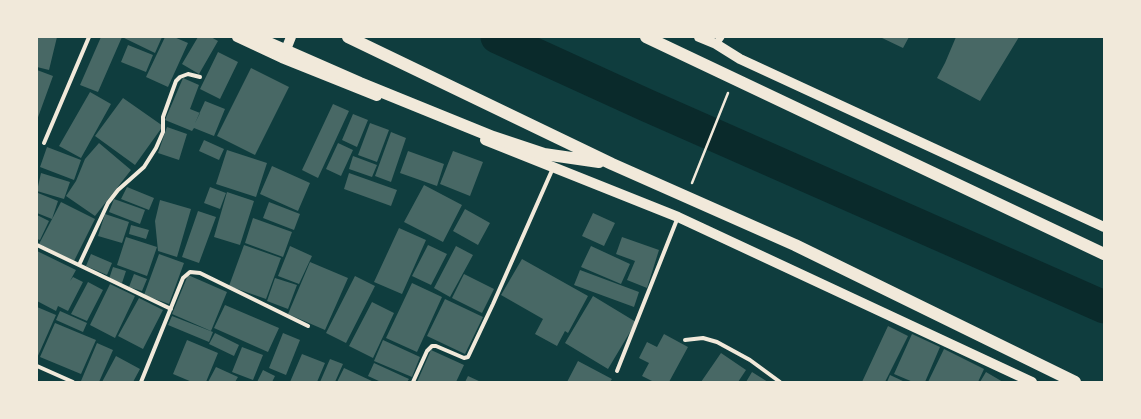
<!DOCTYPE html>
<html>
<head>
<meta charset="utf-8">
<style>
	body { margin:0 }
	#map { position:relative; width:1141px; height:419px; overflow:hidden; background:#0f3d3e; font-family:"Source Serif 4",serif }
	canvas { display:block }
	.frame { position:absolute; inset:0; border:38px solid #f1e9da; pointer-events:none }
</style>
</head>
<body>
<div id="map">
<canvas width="1141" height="419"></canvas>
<div class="frame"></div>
</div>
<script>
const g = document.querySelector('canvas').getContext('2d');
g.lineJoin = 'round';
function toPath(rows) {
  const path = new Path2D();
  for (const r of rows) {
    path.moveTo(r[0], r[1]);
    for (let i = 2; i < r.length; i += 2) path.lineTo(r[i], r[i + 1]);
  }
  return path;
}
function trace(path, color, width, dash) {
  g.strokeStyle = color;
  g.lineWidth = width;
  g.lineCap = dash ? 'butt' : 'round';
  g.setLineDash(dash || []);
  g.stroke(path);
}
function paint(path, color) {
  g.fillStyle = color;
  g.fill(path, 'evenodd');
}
const river = toPath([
	[497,37,646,105,1104,307]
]);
const building = toPath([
	[37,37,57,37,49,70,37,67],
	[101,37,122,37,98,92,80,85],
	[122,37,162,37,155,53],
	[165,37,174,37,188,43,168,87,146,77],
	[198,37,211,37,218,41,199,74,182,64],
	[880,37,909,37,903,48],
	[956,37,1019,37,980,101,937,78,945,63],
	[128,45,153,55,146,72,121,62],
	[218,52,238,62,220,99,200,89],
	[251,68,289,87,255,155,217,136],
	[37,70,53,76,37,120],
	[183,78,199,85,190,109,200,113,195,123,205,101,225,109,214,136,194,128,192,131,165,120],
	[90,92,111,104,81,158,59,146],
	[123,98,163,126,135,165,95,136],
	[333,104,349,111,318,178,302,170],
	[353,114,368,120,357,147,342,140],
	[370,123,389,130,377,162,358,155],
	[167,127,187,134,179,160,158,153],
	[391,132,406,138,391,182,375,176],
	[204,140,224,149,219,160,199,151],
	[99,143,131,170,95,216,66,196,76,181,85,159],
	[338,143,353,150,341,176,326,169],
	[47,147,81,160,74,180,40,167],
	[227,150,267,163,256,197,216,184],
	[408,151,444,164,437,186,400,173],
	[453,151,483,162,470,196,440,184],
	[353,156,377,165,372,177,349,169],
	[272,166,310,183,298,211,260,194],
	[41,173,70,182,64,199,37,191],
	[349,173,397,190,391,206,344,189],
	[424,185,462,205,443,242,404,222],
	[127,187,154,198,149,210,121,199],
	[210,187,226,193,220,209,204,203],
	[227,192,254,201,240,245,214,237],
	[38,193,58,201,52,219,37,213],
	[114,199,145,210,140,224,109,212],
	[160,200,191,209,177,257,158,251,155,221],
	[61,202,95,219,74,261,39,244],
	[269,202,300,214,294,230,263,218],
	[465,209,490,223,478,245,453,231],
	[198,211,216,217,199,263,182,257],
	[593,213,615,223,604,246,582,236],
	[105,214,129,222,122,243,98,236],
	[37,215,49,221,40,240,37,239],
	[253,218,292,232,283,257,245,243],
	[131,225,149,230,146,239,129,234],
	[399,228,426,240,402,294,374,282],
	[126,237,157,247,147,276,117,265],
	[622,237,659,250,647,288,627,280,635,261,616,254],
	[244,245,281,258,266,299,229,286],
	[428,245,447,254,431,285,412,276],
	[290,246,312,256,299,284,278,276],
	[456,246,473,255,450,297,434,288],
	[591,246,630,264,621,284,581,267],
	[37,251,76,270,70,281,73,277,83,282,68,311,58,306,56,311,37,301],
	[91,254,112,263,107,275,86,266],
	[159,254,184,263,169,304,144,295],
	[522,259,588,296,568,333,565,331,557,346,535,334,543,319,501,295],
	[310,262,348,278,325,330,288,314],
	[113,267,126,271,122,283,109,279],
	[580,270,639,292,634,307,574,285],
	[134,274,147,279,142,291,129,287],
	[464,274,494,289,482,313,452,298],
	[188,275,227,292,211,331,172,314],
	[355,276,375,286,346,343,326,333],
	[275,278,297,285,288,309,267,301],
	[88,282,103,290,87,321,71,314],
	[412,283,442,297,417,352,386,338],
	[110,284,135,296,115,338,90,325],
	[593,296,636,322,608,369,565,343],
	[139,298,163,310,143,349,118,336],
	[445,299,483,317,465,354,427,336],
	[372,302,394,313,373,358,349,346],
	[225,305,279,328,268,352,214,328],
	[37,307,56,315,37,358],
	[60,311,87,323,83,332,56,320],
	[172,316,213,332,209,342,168,325],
	[55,323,96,340,81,374,40,357],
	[888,326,908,336,885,382,862,382],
	[215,333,239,345,234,356,209,344],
	[283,333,300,340,286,375,269,368],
	[664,334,688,347,669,382,654,382,642,376,649,363,639,358,647,342,657,347],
	[912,334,940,347,925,382,913,382,894,374],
	[187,340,218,353,206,382,192,382,173,374],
	[383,340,420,357,412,377,374,361],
	[97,343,113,350,99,382,83,382,81,381],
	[242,347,263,355,253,380,232,372],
	[944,349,984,369,978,382,928,382],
	[431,350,464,365,456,382,417,382],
	[721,353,746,370,738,382,701,382],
	[302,354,325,363,317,382,290,382],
	[116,356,140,369,133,382,102,382],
	[330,359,343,364,335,382,320,382],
	[578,361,612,379,610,382,567,382],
	[374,363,409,379,407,382,381,382,368,376],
	[216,367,238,377,235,382,208,382],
	[344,368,374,382,337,382],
	[263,370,275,376,272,382,257,382],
	[752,372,768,382,746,382],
	[986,372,1003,382,980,382],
	[890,375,905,382,887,382],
	[468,376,481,382,465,382]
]);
const path = toPath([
	[692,183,728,93]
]);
const minor = toPath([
	[44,143,89,37],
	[37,245,171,309],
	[79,265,108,203,118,190,144,167,156,148,163,132,163,117,176,81,180,77,188,74,200,77],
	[685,340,703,338,717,342,750,360,780,382],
	[37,366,73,382],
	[617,371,678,217],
	[141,382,183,278,190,272,200,273,308,326],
	[413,382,427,351,432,346,436,346,464,358,468,357,493,304,553,168]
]);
const tertiary = toPath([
	[716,44,721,37]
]);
const primary = toPath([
	[237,37,282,58,377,96],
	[699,37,716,44,740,59,1104,227],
	[283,57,291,37],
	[485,140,678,217,1032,382]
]);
const motorway = toPath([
	[255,37,360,83,493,137,544,154,599,162],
	[348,37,612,164,795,245,1075,382],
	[646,37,1104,254]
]);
trace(river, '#0a2a2b', 33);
paint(building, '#486865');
trace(path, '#f1e9da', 2.5);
trace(minor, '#f1e9da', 4);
trace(tertiary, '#f1e9da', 7);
trace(primary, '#f1e9da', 10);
trace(motorway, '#f1e9da', 12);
</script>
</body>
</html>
